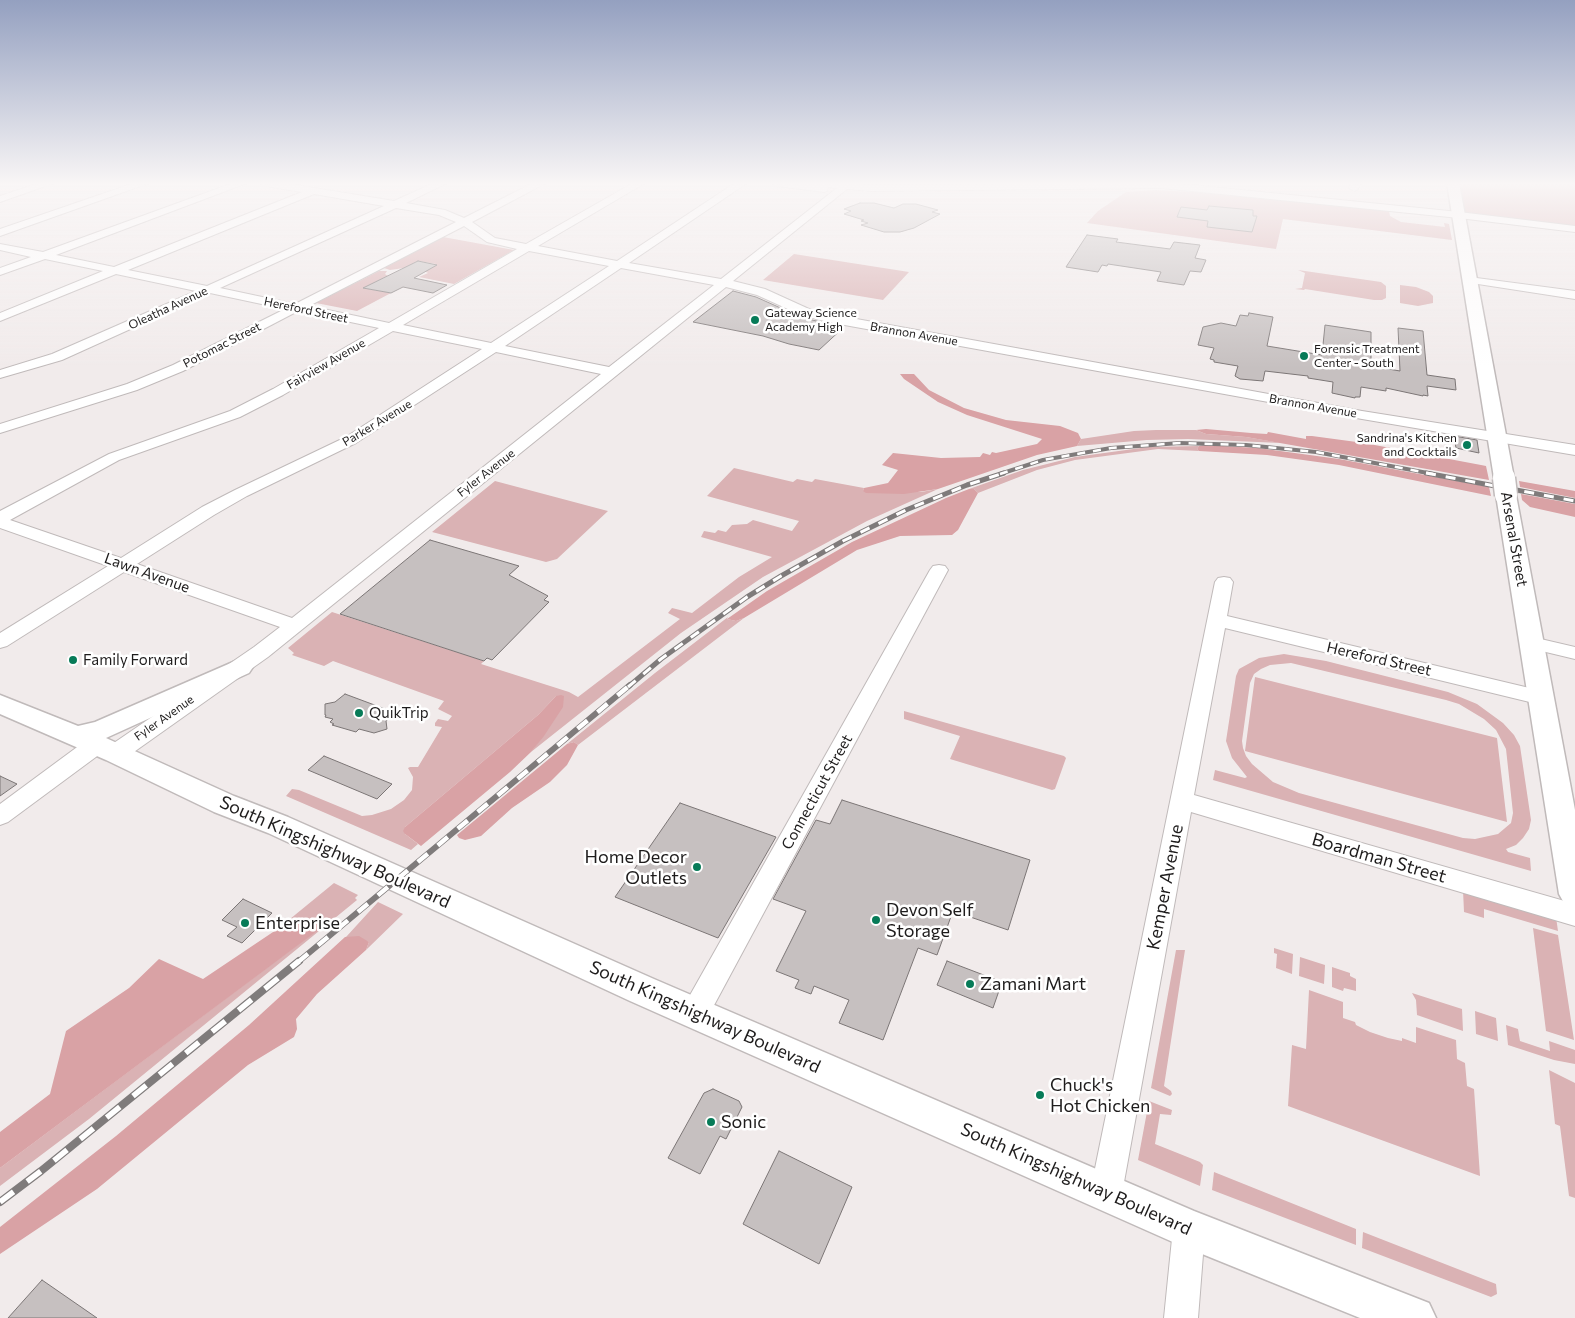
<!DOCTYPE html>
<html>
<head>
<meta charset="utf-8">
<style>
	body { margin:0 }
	canvas { display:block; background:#f1ebeb }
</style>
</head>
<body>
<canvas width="1575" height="1318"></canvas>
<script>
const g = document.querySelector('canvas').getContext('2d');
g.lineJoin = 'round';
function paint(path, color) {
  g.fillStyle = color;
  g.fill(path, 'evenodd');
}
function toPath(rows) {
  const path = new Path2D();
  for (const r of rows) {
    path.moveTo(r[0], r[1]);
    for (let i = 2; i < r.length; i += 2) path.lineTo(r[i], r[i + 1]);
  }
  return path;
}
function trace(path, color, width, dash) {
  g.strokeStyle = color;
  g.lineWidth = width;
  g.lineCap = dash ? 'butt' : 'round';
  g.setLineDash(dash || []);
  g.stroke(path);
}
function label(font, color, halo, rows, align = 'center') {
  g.font = font + ' Commissioner,sans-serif';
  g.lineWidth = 5;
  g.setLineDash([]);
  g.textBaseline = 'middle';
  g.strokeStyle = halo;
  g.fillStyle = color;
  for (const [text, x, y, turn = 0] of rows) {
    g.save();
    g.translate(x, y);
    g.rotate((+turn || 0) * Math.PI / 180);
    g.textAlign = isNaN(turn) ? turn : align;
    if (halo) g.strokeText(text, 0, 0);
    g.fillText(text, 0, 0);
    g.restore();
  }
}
const green = toPath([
	[1458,183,1575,183,1575,228,1464,214],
	[1156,190,1195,192,1389,211,1390,216,1401,222,1445,227,1444,223,1449,224,1452,240,1283,219,1276,249,1087,223,1098,211,1126,192],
	[443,237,514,250,454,284,419,277,428,273,424,271,436,264,418,261,404,268,390,270,384,268],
	[794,254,909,272,883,300,763,280],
	[1298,270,1381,282,1386,286,1386,298,1382,300,1374,300,1305,289,1304,290,1295,289,1302,288,1305,273],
	[379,271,387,271,385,274,388,276,363,288,391,293,357,311,316,303],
	[1400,285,1416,287,1429,292,1433,296,1433,303,1418,306,1400,303],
	[1156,430,1196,430,1206,434,1246,437,1281,443,1188,439,1147,440,1077,446,1081,439,1134,431],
	[1199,446,1197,449,1199,451,1158,449,1075,460,1037,470,978,493,974,489,969,489,1023,470,1075,457,1148,447],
	[734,468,793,482,797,479,812,482,815,479,864,488,863,491,921,492,938,489,867,521,763,577,681,633,531,752,551,724,556,696,538,715,405,827,405,834,418,844,411,850,286,796,292,789,299,790,362,816,372,815,391,809,404,800,412,790,413,777,408,768,410,767,418,767,442,727,435,726,435,723,438,719,448,721,452,716,438,709,444,701,333,661,324,666,292,655,294,653,288,648,332,612,484,661,481,664,569,692,578,697,680,619,668,613,672,608,692,613,739,577,772,557,701,537,704,531,715,533,718,530,726,532,732,525,747,524,753,520,792,531,799,521,707,496],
	[495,481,604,510,608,511,557,559,546,562,432,532],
	[728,617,727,619,736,621,744,618,578,745,574,742,567,744,655,673],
	[1284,654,1326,661,1448,692,1477,704,1503,723,1514,735,1520,746,1531,820,1529,829,1523,838,1516,845,1506,849,1508,852,1530,858,1531,871,1213,780,1215,770,1245,778,1247,777,1232,758,1226,741,1236,676,1239,669,1259,658],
	[1291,663,1446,700,1459,704,1484,719,1496,730,1506,749,1513,813,1511,823,1498,834,1475,839,1463,838,1299,793,1273,782,1252,764,1246,756,1243,748,1242,741,1250,683,1254,674,1261,669,1270,665],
	[1255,677,1497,738,1507,822,1245,751],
	[904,711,1064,756,1066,758,1055,789,1052,790,950,759,960,736,904,719],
	[334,883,358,895,355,898,357,900,89,1119,0,1186,0,1168,316,931,317,924,296,922,279,928],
	[1463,890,1556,917,1558,931,1484,909,1484,918,1464,912],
	[378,902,403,914,366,950,369,942,346,937],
	[1533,928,1558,935,1574,1040,1546,1031],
	[1274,948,1293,954,1292,974,1276,968,1277,954,1274,953],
	[1176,950,1185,950,1164,1086,1171,1091,1172,1094,1170,1096,1151,1088],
	[1300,957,1325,965,1324,984,1299,976],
	[1332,967,1350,973,1350,976,1356,979,1356,991,1344,988,1343,991,1332,987],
	[1309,990,1343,1002,1343,1018,1355,1022,1356,1025,1370,1032,1388,1038,1402,1041,1402,1038,1416,1043,1416,1027,1456,1040,1457,1059,1465,1063,1467,1086,1474,1089,1480,1176,1288,1106,1292,1045,1306,1049],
	[1412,993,1462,1009,1463,1031,1417,1015,1416,1000],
	[1475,1011,1496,1018,1498,1041,1476,1034],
	[1506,1025,1518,1029,1520,1041,1550,1051,1549,1041,1575,1050,1575,1064,1554,1060,1508,1045],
	[1549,1070,1575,1083,1575,1198,1569,1196,1560,1126,1555,1124],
	[1149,1101,1172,1110,1171,1115,1160,1114,1155,1144,1200,1162,1203,1165,1200,1186,1138,1160],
	[1214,1172,1356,1229,1356,1245,1212,1190],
	[1363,1232,1496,1284,1497,1294,1491,1297,1362,1248]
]);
const forest = toPath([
	[900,374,914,374,929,390,964,408,1006,420,1060,426,1078,433,1081,439,1077,446,1037,455,938,489,904,494,866,493,863,491,864,488,888,483,898,470,882,465,893,453,941,458,980,457,983,453,990,455,992,452,996,453,1037,444,1042,439,967,415,938,402,904,379],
	[1206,429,1251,433,1267,434,1268,432,1306,439,1306,436,1312,436,1364,443,1481,465,1486,466,1489,480,1246,437,1206,434,1196,430],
	[1205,445,1258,448,1339,459,1489,487,1491,496,1339,465,1267,455,1199,451,1197,449,1199,446],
	[1519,481,1575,491,1575,498,1520,487],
	[969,489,974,489,978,493,958,530,952,535,900,536,857,550,744,618,736,621,727,619,767,591,852,542,946,498],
	[1521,494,1575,504,1575,517,1530,507,1522,500],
	[561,695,564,696,563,707,544,736,531,752,510,772,421,846,405,834,403,831,405,827,538,715,556,696],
	[574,742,578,745,567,765,550,782,512,808,481,836,465,840,459,838,457,835,567,744],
	[308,921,317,924,317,931,0,1168,0,1132,50,1094,66,1031,129,988,159,959,203,979,279,928,296,922],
	[359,936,369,942,366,950,317,994,296,1019,297,1029,294,1037,248,1065,97,1189,0,1254,0,1227,116,1136,249,1025,345,937]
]);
const building = toPath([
	[860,203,874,203,894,208,903,204,916,204,938,210,932,212,940,214,914,228,900,232,884,232,861,225,868,223,861,221,864,220,844,214,851,211,844,209,860,203],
	[1209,206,1253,210,1253,216,1257,216,1252,232,1207,227,1208,221,1177,217,1181,207,1207,210,1209,206],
	[1087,235,1118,239,1116,242,1170,249,1174,242,1200,245,1195,258,1206,260,1201,272,1190,271,1184,285,1157,281,1161,272,1108,264,1107,266,1102,265,1098,272,1066,267,1087,235],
	[418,261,437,265,414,278,447,285,433,293,403,287,391,293,363,288,418,261],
	[733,291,756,297,803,318,844,327,819,350,789,344,763,336,693,322,733,291],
	[1249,313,1273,317,1267,346,1322,355,1325,325,1371,332,1371,366,1400,371,1398,328,1423,331,1427,375,1455,379,1456,390,1427,386,1428,396,1423,395,1423,396,1386,388,1386,391,1361,387,1360,397,1355,397,1355,398,1332,393,1333,382,1308,378,1308,376,1265,371,1263,381,1240,379,1235,376,1238,366,1214,362,1214,360,1210,359,1214,348,1198,345,1203,327,1221,323,1236,326,1240,315,1248,316,1249,313],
	[1454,436,1477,440,1479,453,1456,448,1454,436],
	[430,540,519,566,509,575,548,596,544,600,549,602,492,660,487,658,484,661,340,614,430,540],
	[345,694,396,713,386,721,387,729,374,733,359,729,356,732,332,725,334,724,330,722,333,719,325,717,326,715,325,715,325,704,335,702,345,694],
	[324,756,392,784,377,799,308,770,324,756],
	[0,776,17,784,0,796,0,776],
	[842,800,1030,860,1008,930,953,911,937,955,918,948,883,1040,839,1023,849,1000,814,986,811,994,795,988,799,980,776,971,806,911,773,899,816,820,830,824,842,800],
	[680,803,776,837,718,938,615,897,680,803],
	[243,899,272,913,242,943,227,936,237,927,222,920,243,899],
	[947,961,1002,982,993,1008,937,985,947,961],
	[713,1089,739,1101,742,1107,726,1139,720,1136,700,1174,668,1158,704,1093,713,1089],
	[779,1151,852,1187,819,1264,743,1224,779,1151],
	[42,1280,97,1318,8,1318,42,1280]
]);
const minor = toPath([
	[39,183,54,183,0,202,0,196,39,183],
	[134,183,149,183,0,236,0,229,134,183],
	[233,183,247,183,56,255,114,267,302,192,265,186,260,183,284,183,394,201,434,183,447,183,406,203,445,210,464,218,533,183,546,183,472,222,495,238,526,244,633,183,645,183,538,246,617,261,735,183,747,183,629,263,721,279,837,188,828,187,827,191,824,192,777,186,772,183,854,183,871,185,1172,183,1459,212,1575,226,1575,232,1459,218,1161,188,871,191,847,189,733,281,765,289,809,309,829,314,1362,411,1575,445,1575,455,1362,419,828,322,801,315,757,295,726,287,268,657,124,759,116,761,108,759,105,753,108,747,254,647,280,627,124,572,7,646,0,648,0,633,108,566,0,528,0,511,109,454,230,411,273,389,379,328,298,311,183,371,137,390,0,433,0,424,127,384,173,365,285,309,210,293,62,360,0,378,0,370,52,354,196,291,116,274,0,321,0,313,103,271,45,259,0,275,0,268,31,257,0,250,0,244,43,252,233,183],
	[314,194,384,206,207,286,128,270,314,194],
	[396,208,439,215,456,222,295,304,220,288,396,208],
	[464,226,487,242,517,249,389,323,309,306,464,226],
	[529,251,609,266,491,343,403,325,529,251],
	[621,268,714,285,609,367,505,346,621,268],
	[393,331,482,349,346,437,235,490,202,507,121,558,10,520,119,460,240,417,283,395,393,331],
	[496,352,601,374,292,618,137,564,214,515,247,496,356,443,496,352],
	[1351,183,1361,183,1357,190,1354,191,1349,188,1351,183],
	[1469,277,1575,291,1575,299,1465,282,1463,280,1469,277],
	[939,565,945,566,948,570,705,1022,695,1026,685,1022,681,1013,685,1004,930,570,933,566,939,565],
	[1224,577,1230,578,1233,582,1227,616,1542,691,1549,693,1552,698,1549,703,1542,705,1225,628,1194,795,1575,904,1575,926,1191,812,1122,1193,1117,1204,1106,1209,1095,1204,1090,1193,1215,582,1218,578,1224,577],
	[1532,637,1575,647,1575,659,1525,647,1522,643,1525,639,1532,637],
	[96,737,104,739,107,745,104,751,8,822,0,825,0,804,88,739,96,737],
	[1189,1213,1201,1217,1205,1229,1198,1318,1164,1318,1173,1229,1177,1217,1189,1213]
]);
const major = toPath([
	[1447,183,1459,183,1514,478,1511,482,1504,484,1497,482,1494,478,1447,183],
	[1506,489,1513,491,1516,495,1575,810,1575,907,1564,903,1559,894,1496,495,1499,491,1506,489],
	[240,659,249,661,253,667,249,673,106,738,234,796,288,817,654,979,1194,1211,1429,1303,1436,1318,1360,1318,1175,1243,630,1001,268,833,214,812,106,760,0,714,0,695,78,726,95,722,240,659]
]);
const railFar3 = toPath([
	[1000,474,1043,460,1111,448,1180,443,1246,445,1316,452,1433,474]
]);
const railFar2 = toPath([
	[1426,473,1575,501],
	[628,687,661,659,747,597,781,576,843,541,906,510,967,485,1004,473]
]);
const railFar1 = toPath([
	[298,962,630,685]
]);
const rail = toPath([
	[0,1202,41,1171,299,961]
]);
const majorBridge = toPath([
	[1504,478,1506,495]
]);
const markers = [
	[755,320,5,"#077b58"],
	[1304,356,5,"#077b58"],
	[1467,445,5,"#077b58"],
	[73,660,5,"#077b58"],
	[359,713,5,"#077b58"],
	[697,867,5,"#077b58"],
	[876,920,5,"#077b58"],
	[245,923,5,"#077b58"],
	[970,984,5,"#077b58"],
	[1040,1095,5,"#077b58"],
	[711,1122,5,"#077b58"]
];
const farStreetnames = [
	["Oleatha Avenue",168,308,-25],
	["Hereford Street",306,310,12],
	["Brannon Avenue",914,334,10],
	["Potomac Street",222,345,-27],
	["Fairview Avenue",326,364,-30],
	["Brannon Avenue",1313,406,10],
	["Parker Avenue",377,423,-31],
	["Fyler Avenue",486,473,-38],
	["Fyler Avenue",164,718,-35]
];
const farPoinames = [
	["Gateway Science",765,313],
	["Academy High",765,327],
	["Forensic Treatment",1314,349],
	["Center - South",1314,363],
	["Sandrina's Kitchen",1457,438,"right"],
	["and Cocktails",1457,452,"right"]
];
const streetNames = [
	["Arsenal Street",1514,539,80],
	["Lawn Avenue",147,573,20],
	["Hereford Street",1379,659,13],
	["Connecticut Street",817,792,-61]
];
const poiNames = [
	["Family Forward",83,660],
	["QuikTrip",369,713]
];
const nearStreetnames = [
	["South Kingshighway Boulevard",335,852,24],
	["Boardman Street",1379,858,16],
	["Kemper Avenue",1165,887,-79],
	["South Kingshighway Boulevard",705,1017,24],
	["South Kingshighway Boulevard",1076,1179,24]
];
const nearPoinames = [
	["Home Decor",687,857,"right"],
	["Outlets",687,878,"right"],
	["Devon Self",886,910],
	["Storage",886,931],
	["Enterprise",255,923],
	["Zamani Mart",980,984],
	["Chuck's",1050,1085],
	["Hot Chicken",1050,1106],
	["Sonic",721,1122]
];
paint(green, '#dab2b4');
paint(forest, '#d9a2a5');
paint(building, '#c6c0c0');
trace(building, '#7c7676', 1);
trace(minor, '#c0baba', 2);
trace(major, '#c0baba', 3);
paint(minor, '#fff');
paint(major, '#fff');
trace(railFar3, '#7f7b7b', 4);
trace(railFar2, '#7f7b7b', 5);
trace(railFar1, '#7f7b7b', 6);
trace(rail, '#7f7b7b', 8);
trace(railFar3, '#fff', 2.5, [8]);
trace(railFar2, '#fff', 3, [10]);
trace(railFar1, '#fff', 4.5, [13]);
trace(rail, '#fff', 5.5, [17]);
trace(majorBridge, '#c0baba', 25, []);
trace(majorBridge, '#fff', 22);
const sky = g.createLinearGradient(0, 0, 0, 368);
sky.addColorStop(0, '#94a0c0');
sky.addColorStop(0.5, '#f9f6f6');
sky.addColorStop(1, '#f9f6f600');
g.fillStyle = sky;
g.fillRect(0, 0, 1575, 368);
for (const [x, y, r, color] of markers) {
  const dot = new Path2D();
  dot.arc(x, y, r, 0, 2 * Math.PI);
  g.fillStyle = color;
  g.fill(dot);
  trace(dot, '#fff', 2);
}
label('12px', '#1e1c1c', '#fff', farStreetnames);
label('12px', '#1e1c1c', '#fff', farPoinames, 'left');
label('15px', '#1e1c1c', '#fff', streetNames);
label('15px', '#1e1c1c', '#fff', poiNames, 'left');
label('18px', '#1e1c1c', '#fff', nearStreetnames);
label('18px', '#1e1c1c', '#fff', nearPoinames, 'left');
</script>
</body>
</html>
